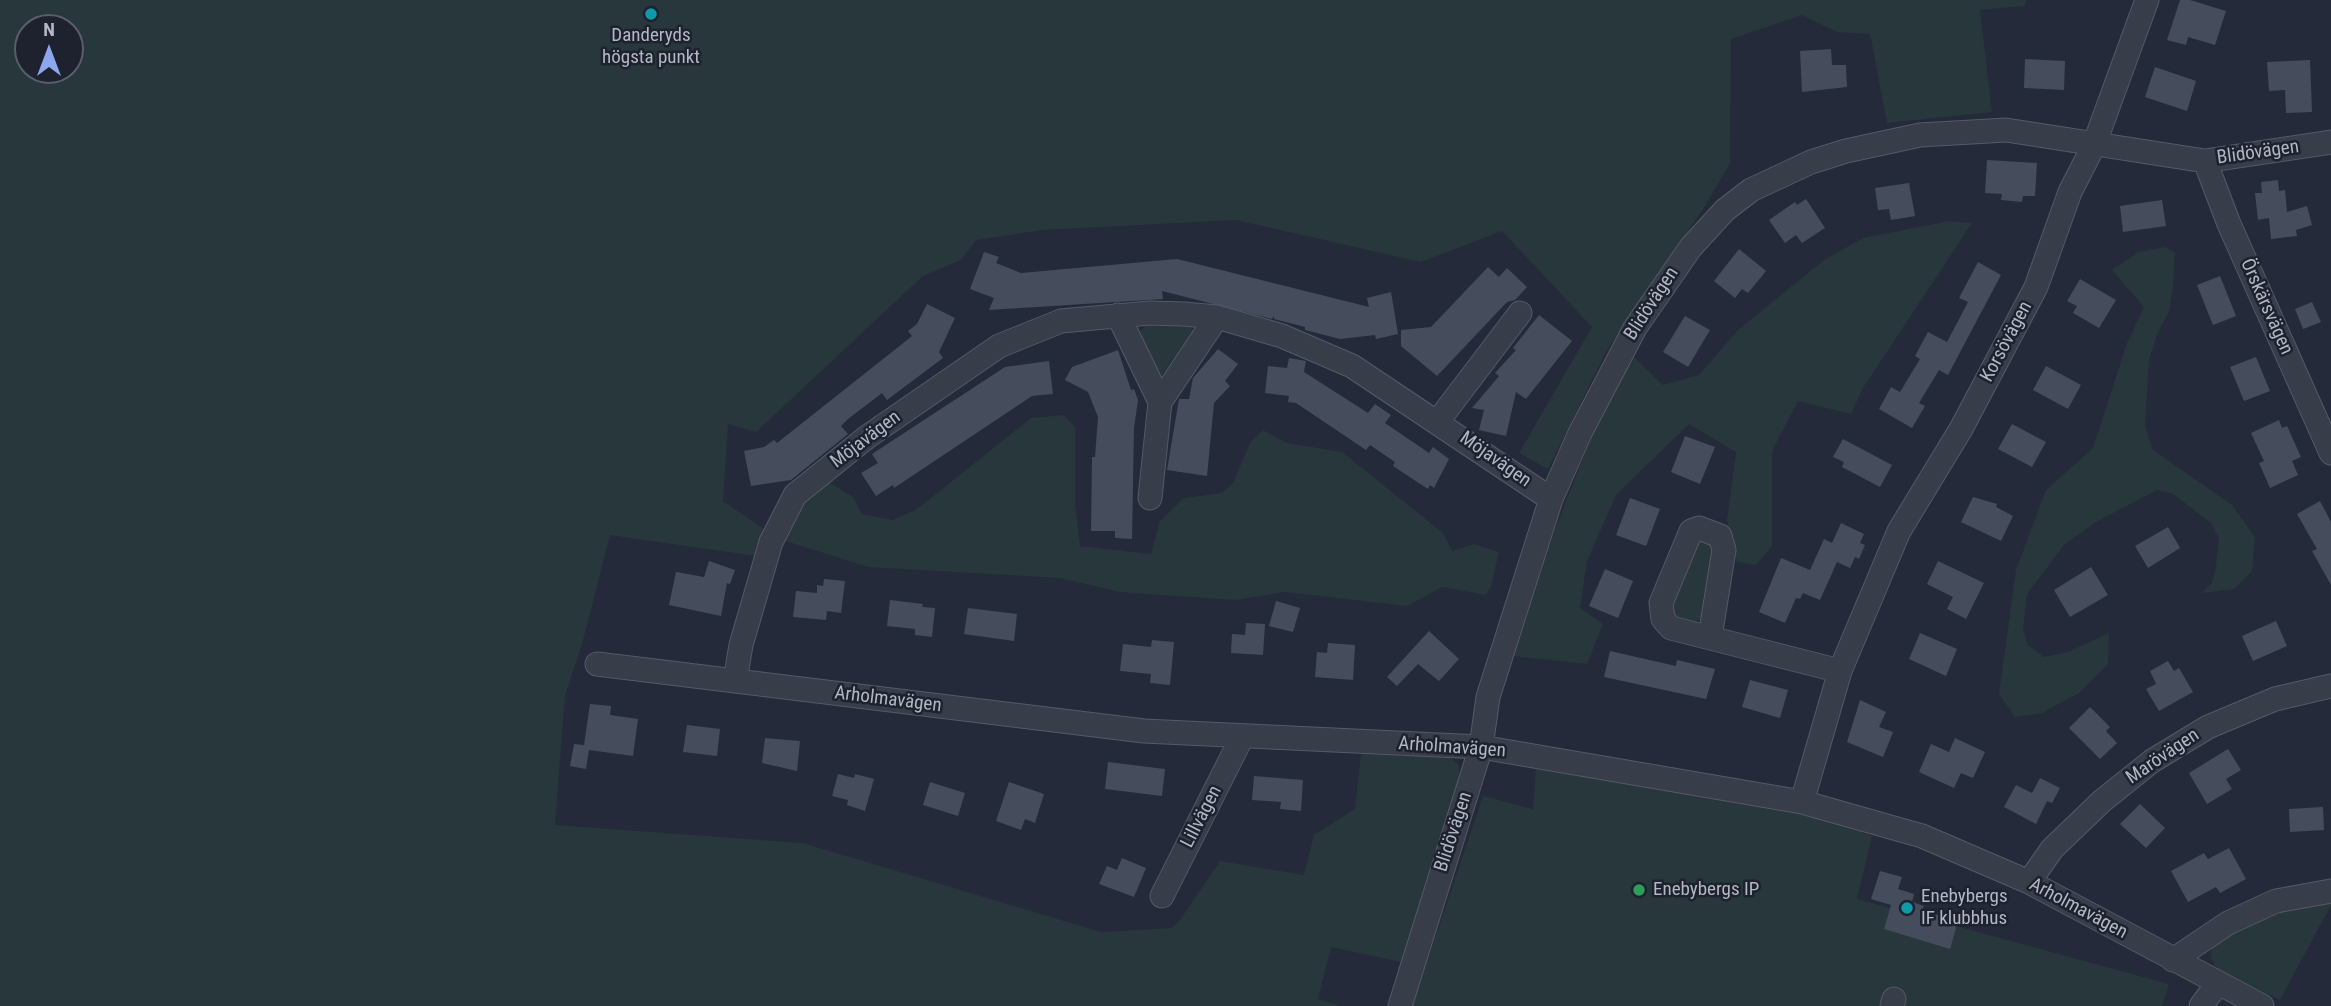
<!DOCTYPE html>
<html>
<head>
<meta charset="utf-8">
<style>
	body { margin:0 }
	#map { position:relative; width:2331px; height:1006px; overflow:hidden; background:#242a39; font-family:"Roboto Condensed",sans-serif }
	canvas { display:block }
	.north { position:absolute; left:14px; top:14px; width:70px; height:70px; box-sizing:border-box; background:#1d222e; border:2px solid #595e6a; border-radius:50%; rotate:0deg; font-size:19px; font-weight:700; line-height:28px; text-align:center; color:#b2b7c5 }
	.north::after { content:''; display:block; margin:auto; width:24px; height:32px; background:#8da7ef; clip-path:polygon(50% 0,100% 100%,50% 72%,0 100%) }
</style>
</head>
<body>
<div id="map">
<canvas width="2331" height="1006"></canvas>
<div class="north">N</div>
</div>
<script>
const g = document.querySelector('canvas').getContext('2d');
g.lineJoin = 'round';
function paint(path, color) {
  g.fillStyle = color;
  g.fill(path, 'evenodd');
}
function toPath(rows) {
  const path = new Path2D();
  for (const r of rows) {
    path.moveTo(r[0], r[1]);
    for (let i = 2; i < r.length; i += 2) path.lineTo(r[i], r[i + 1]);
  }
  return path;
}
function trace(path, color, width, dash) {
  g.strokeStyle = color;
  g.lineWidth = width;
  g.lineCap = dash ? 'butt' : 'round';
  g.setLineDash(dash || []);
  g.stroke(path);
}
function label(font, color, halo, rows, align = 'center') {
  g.font = font + ' "Roboto Condensed",sans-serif';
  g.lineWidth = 5;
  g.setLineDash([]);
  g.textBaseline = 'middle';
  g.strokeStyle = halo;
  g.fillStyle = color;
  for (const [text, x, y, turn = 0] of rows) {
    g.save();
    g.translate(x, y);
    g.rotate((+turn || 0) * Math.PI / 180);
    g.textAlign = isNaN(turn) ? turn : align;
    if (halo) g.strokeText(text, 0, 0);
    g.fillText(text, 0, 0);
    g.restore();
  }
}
const green = toPath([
	[0,0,2027,0,2024,6,1980,10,1992,112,1887,123,1870,34,1837,32,1802,15,1731,39,1730,163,1707,203,1607,350,1548,469,1519,453,1592,327,1502,231,1421,262,1236,220,1043,230,976,240,961,260,923,276,756,432,728,424,723,501,765,530,757,556,610,535,582,644,565,695,555,825,803,843,1101,932,1171,928,1180,920,1220,861,1304,875,1314,835,1355,809,1361,753,1445,755,1458,764,1460,776,1436,875,1406,963,1331,947,1318,999,1341,1006,0,1006],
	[28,28,70,28,70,70,28,70],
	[1949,221,1972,223,1863,388,1851,414,1798,401,1772,451,1772,546,1756,565,1737,562,1727,520,1736,452,1689,424,1616,495,1587,561,1580,608,1603,624,1587,664,1514,656,1554,532,1607,397,1631,354,1663,385,1699,375,1738,330,1824,260,1863,238],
	[2165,247,2175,253,2173,286,2169,312,2158,332,2149,359,2145,426,2153,450,2232,505,2255,537,2252,571,2234,589,2202,593,2211,584,2215,573,2219,539,2211,523,2173,494,2157,490,2096,522,2065,544,2027,594,2023,631,2028,645,2044,657,2068,652,2109,633,2108,664,2079,693,2042,713,2015,717,1999,694,2016,570,2046,490,2093,448,2127,343,2144,307,2112,270,2139,252],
	[1154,324,1189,325,1194,330,1194,339,1173,359,1159,379,1139,333,1145,326],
	[1064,415,1075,427,1075,503,1080,546,1151,554,1160,521,1184,498,1222,493,1233,483,1251,441,1263,430,1287,443,1342,452,1443,533,1452,551,1474,544,1499,552,1491,586,1486,595,1442,587,1407,606,1285,592,1236,600,1175,596,1120,592,1060,578,868,567,779,539,797,508,829,482,853,497,862,514,892,520,916,510,1031,418],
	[1695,539,1710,540,1715,552,1706,611,1696,623,1676,622,1670,608],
	[1536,767,1812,814,1872,836,1857,899,2169,984,2162,1006,1412,1006,1483,796,1533,809],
	[2331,897,2331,905,2280,1000,2217,970,2211,958,2212,945,2258,917]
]);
const building = toPath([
	[2180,0,2190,0,2226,11,2215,45,2188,37,2186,45,2167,40],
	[1831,49,1832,65,1846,65,1847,87,1802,92,1800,51],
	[2025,59,2065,61,2064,90,2024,88],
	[2310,60,2312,112,2286,113,2285,90,2269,91,2267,62],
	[2155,67,2196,81,2187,111,2145,97],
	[1987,160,2037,163,2035,196,2023,196,2022,202,2001,200,2002,194,1985,193],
	[2278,180,2279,191,2285,190,2287,212,2307,206,2312,225,2296,230,2297,236,2271,239,2269,218,2258,220,2255,193,2262,193,2261,182],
	[1909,183,1915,216,1891,220,1889,209,1878,210,1875,188],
	[1806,199,1825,228,1802,243,1796,235,1785,243,1769,220,1795,202,1797,205],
	[2162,200,2166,226,2123,232,2120,206],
	[1739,249,1766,271,1748,293,1742,289,1735,298,1714,281],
	[984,252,999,257,996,263,1021,273,1177,259,1369,307,1367,298,1391,292,1398,334,1376,339,1375,335,1340,339,1305,330,1305,327,1274,319,1274,316,1272,319,1162,291,1163,299,989,310,994,298,970,289],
	[1978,262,2001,275,1948,375,1939,370,1919,403,1925,406,1912,428,1879,409,1891,387,1900,392,1920,359,1915,356,1928,332,1947,342,1968,302,1959,298],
	[1488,267,1499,277,1507,268,1527,287,1515,300,1507,302,1437,376,1401,346,1401,330,1431,327],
	[2220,276,2236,316,2213,325,2197,285],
	[2080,279,2116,300,2099,328,2073,313,2077,306,2067,301],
	[2312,302,2321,322,2303,329,2295,309],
	[927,304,955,318,939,352,943,358,887,400,882,393,848,419,841,426,848,434,791,480,751,486,744,451,764,447,774,440,777,443,897,348,912,336,908,331,917,324],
	[1539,315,1572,341,1526,399,1516,392,1506,436,1479,430,1484,410,1472,408,1499,376,1495,373,1516,350,1513,348],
	[1685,316,1710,330,1688,367,1663,352],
	[1218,349,1238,364,1225,381,1230,386,1214,403,1207,476,1167,470,1179,399,1189,399,1193,378],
	[1118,350,1131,390,1134,389,1138,400,1134,428,1132,539,1115,538,1115,531,1091,531,1092,457,1095,457,1098,417,1088,392,1065,380,1072,367],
	[2256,357,2270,391,2244,401,2230,367],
	[1289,358,1306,361,1304,372,1368,413,1375,404,1391,415,1385,423,1429,453,1433,447,1449,459,1434,488,1430,485,1428,489,1393,466,1395,462,1370,445,1366,450,1296,403,1288,402,1289,396,1265,393,1268,366,1287,368],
	[1049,361,1053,394,1032,396,894,488,893,485,876,496,861,473,878,463,872,454,1005,367],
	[2046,366,2081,385,2068,409,2033,390],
	[2279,420,2282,428,2287,426,2301,457,2292,461,2298,475,2270,488,2259,463,2264,461,2251,433],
	[2012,424,2046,442,2032,467,1998,449],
	[1685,436,1715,447,1700,484,1671,472],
	[1843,439,1892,465,1880,487,1842,467,1844,462,1833,457],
	[1973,497,1997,504,1996,507,2013,516,2001,541,1961,522],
	[1630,498,1660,509,1646,546,1616,535],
	[2320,501,2331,522,2331,585,2312,551,2317,549,2297,514],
	[1841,523,1864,534,1860,543,1865,545,1859,559,1855,557,1850,568,1837,562,1820,600,1803,593,1800,599,1796,598,1785,623,1759,612,1781,558,1810,570,1824,539,1832,543],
	[2168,527,2180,548,2148,568,2135,546],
	[709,561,735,570,730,584,727,583,721,616,669,605,676,572,704,577],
	[1938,561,1984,583,1966,619,1947,609,1953,597,1927,584],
	[2091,567,2108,595,2070,617,2054,590],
	[1605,569,1633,581,1618,618,1589,606],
	[824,579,845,581,841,613,827,611,826,620,793,617,796,591,817,593,817,585,823,586],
	[890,600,923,604,922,607,935,608,932,637,915,635,915,629,887,626],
	[1276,601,1300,608,1293,632,1269,626],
	[968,608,1017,614,1014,641,964,634],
	[2276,621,2287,646,2253,661,2242,636],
	[1246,623,1265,624,1263,655,1231,653,1232,634,1245,635],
	[1429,631,1459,659,1439,681,1418,664,1397,686,1387,677],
	[1920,633,1957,649,1946,676,1909,659],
	[1152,640,1174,642,1170,685,1150,683,1151,674,1120,671,1123,644,1151,647],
	[1328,643,1355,645,1353,680,1315,677,1317,652,1327,653],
	[1610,651,1676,666,1677,660,1715,669,1706,699,1604,677],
	[2168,661,2174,671,2179,668,2193,692,2159,711,2146,689,2156,684,2150,671],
	[1750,680,1788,690,1780,718,1742,707],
	[1860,700,1886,712,1879,727,1893,732,1883,757,1847,742],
	[590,704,611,706,610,715,638,719,633,756,589,750,586,769,570,766,574,744,584,745],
	[2090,707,2110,727,2106,731,2117,743,2100,759,2069,728],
	[687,725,720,729,717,756,683,752],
	[765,738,800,741,797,771,762,763],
	[1955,738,1985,752,1973,778,1961,773,1954,788,1919,772,1931,744,1949,752],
	[2228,749,2241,770,2226,779,2232,789,2207,804,2189,773],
	[1108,762,1165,769,1162,796,1105,789],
	[838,774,854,778,855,774,874,779,865,811,847,805,848,800,832,796],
	[1254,776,1303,780,1301,811,1280,809,1281,802,1252,800],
	[2040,778,2060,788,2052,803,2047,801,2036,824,2004,807,2016,785,2032,793],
	[930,782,965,793,958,816,923,805],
	[1009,782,1044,794,1035,823,1025,819,1021,830,996,821],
	[2140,804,2165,828,2146,848,2120,824],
	[2323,807,2324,830,2290,832,2289,809],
	[2229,848,2246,879,2220,893,2216,887,2188,902,2171,871,2204,853,2208,859],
	[1122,858,1146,868,1134,897,1099,884,1107,866,1117,870],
	[1880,871,1902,877,1898,889,1914,894,1912,902,1924,906,1922,910,1958,921,1950,949,1884,929,1891,905,1871,899]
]);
const minor = toPath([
	[2205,161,2229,224,2331,453],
	[1118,315,1160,402,1150,498],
	[1160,402,1217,317],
	[1438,421,1520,313],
	[1710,637,1724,550,1720,536,1699,528,1691,531,1661,603,1663,619,1671,628,1840,671],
	[597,664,1144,731,1481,747,1802,802,1922,836,2029,882,2262,1006],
	[735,681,741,645,771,542,795,495,867,437,999,346,1061,321,1150,313,1184,314,1217,317,1282,336,1352,366,1551,499],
	[1802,802,1840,671,1899,531,1961,429,2036,287,2070,192,2094,145,2147,0],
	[2029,882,2052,849,2102,801,2152,761,2208,727,2275,699,2331,686],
	[1162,896,1242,737],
	[2173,960,2228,923,2276,901,2331,891],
	[1400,1006,1481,747,1488,697,1551,499,1580,433,1635,328,1691,247,1725,210,1751,190,1811,162,1846,151,1920,135,2006,130,2205,161,2331,142],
	[1892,1006,1894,999],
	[2201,1006,2218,983]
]);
const markers = [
	[651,14,7,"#0f9aa8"],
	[1639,890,7,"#2e9e5b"],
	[1907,908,7,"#0f9aa8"]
];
const poiNames = [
	["Danderyds",651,36,"center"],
	["högsta punkt",651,58,"center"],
	["Enebybergs IP",1653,890],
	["Enebybergs",1921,897],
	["IF klubbhus",1921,919]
];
const streetNames = [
	["Blidövägen",2258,153,-8],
	["Blidövägen",1652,304,-57],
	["Örskärsvägen",2266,307,66],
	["Korsövägen",2007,342,-62],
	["Möjavägen",866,440,-37],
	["Möjavägen",1495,460,35],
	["Arholmavägen",888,700,7],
	["Arholmavägen",1452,748,4],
	["Marövägen",2163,757,-34],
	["Lillvägen",1202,817,-63],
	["Blidövägen",1454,832,-72],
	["Arholmavägen",2078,909,28]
];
paint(green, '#27373b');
paint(building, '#454d5d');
trace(minor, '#555a67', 25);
trace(minor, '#373d49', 23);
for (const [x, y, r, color] of markers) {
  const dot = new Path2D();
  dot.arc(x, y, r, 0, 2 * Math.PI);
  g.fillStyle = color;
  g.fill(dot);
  trace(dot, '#1d222e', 2.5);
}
label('19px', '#b2b7c5', '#1d222e', poiNames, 'left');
label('19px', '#b2b7c5', '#1d222e', streetNames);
</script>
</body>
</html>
